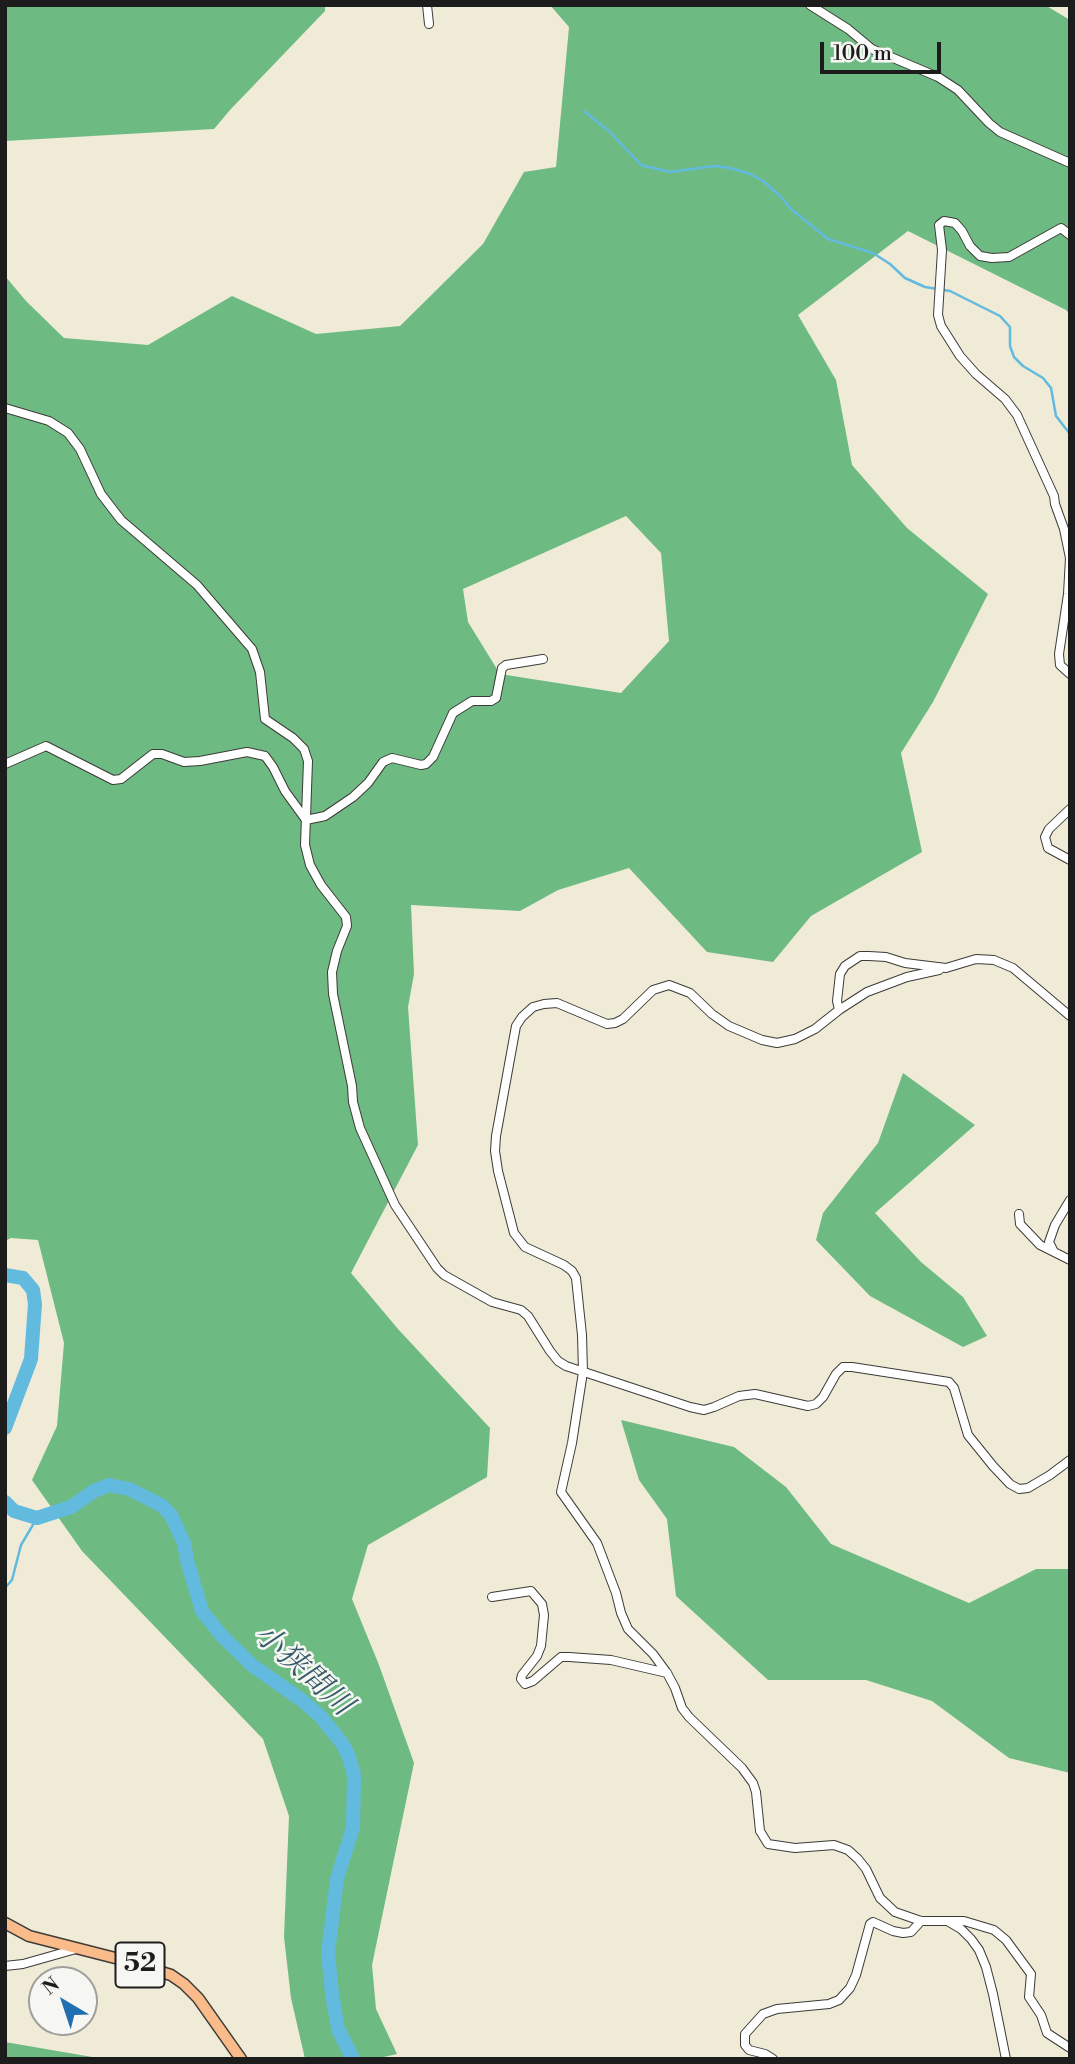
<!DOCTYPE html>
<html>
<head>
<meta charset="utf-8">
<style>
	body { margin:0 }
	#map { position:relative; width:1075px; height:2064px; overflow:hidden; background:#efebd6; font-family:"Libre Bodoni",serif }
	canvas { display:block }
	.frame { position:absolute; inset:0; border:7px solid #1c1c1c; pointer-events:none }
	.north { position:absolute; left:28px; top:1966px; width:70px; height:70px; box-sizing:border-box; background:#f6f6f2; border:2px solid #9f9f9c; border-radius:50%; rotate:321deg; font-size:19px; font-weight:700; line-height:28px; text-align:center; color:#1c1c1c }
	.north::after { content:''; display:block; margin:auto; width:24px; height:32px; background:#1f6fb2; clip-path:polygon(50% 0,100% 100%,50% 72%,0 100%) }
	.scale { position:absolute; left:820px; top:42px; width:121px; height:32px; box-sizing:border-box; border:4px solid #1c1c1c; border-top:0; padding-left:9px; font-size:21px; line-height:24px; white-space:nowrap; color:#1c1c1c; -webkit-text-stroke:5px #f6f6f2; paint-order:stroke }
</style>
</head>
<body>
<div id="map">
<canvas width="1075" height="2064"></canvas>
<div class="frame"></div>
<div class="north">N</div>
<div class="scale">100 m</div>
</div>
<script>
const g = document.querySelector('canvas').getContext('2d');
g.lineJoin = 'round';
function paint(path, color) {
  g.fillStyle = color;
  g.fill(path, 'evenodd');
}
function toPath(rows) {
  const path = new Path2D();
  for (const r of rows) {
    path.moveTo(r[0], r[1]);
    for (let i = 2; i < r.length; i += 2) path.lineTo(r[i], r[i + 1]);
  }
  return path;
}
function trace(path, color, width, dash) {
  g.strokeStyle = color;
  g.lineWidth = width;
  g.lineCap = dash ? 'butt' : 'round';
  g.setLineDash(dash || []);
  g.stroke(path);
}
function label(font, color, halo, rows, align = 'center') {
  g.font = font + ' "Libre Bodoni","Noto Serif JP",serif';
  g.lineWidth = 5;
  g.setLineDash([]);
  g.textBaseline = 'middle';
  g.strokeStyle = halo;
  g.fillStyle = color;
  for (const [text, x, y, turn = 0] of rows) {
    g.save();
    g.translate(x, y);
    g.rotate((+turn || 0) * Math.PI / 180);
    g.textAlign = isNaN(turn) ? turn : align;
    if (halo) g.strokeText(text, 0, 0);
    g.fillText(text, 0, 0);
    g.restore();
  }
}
const forest = toPath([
	[5,5,325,5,325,11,230,110,214,129,5,141],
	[550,5,1045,5,1070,20,1070,315,1066,310,908,231,798,315,836,380,852,465,907,528,988,594,933,702,901,753,922,852,811,916,773,962,707,952,629,868,558,890,520,911,411,905,414,974,408,1007,418,1145,351,1273,398,1329,490,1428,487,1477,368,1545,352,1599,379,1665,414,1763,372,1965,376,2009,397,2054,375,2059,305,2059,291,1998,284,1937,289,1816,263,1739,82,1551,32,1480,57,1426,64,1343,38,1240,11,1238,5,1241,5,276,26,301,64,338,148,345,232,296,316,334,400,326,483,244,524,172,556,167,569,27],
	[626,516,661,553,669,641,621,693,500,674,468,622,463,589],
	[903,1073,975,1125,875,1213,921,1262,963,1297,987,1336,963,1347,870,1296,816,1240,823,1213,878,1143],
	[621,1420,734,1447,786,1487,831,1544,969,1603,1036,1569,1070,1569,1070,1773,1009,1758,932,1701,866,1680,768,1680,676,1596,667,1519,639,1480],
	[5,2042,98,2058,99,2059,5,2059]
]);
const stream = toPath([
	[584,111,609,131,641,165,670,172,714,166,730,168,750,174,763,181,781,197,791,209,828,239,873,253,890,264,905,278,925,287,950,291,1000,316,1010,327,1010,346,1014,357,1023,366,1043,378,1051,388,1056,416,1070,434],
	[5,1588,12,1580,21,1545,37,1518]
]);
const river = toPath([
	[5,1275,23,1278,33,1290,35,1304,31,1359,5,1428],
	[5,1502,14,1511,37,1518,71,1507,94,1491,109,1485,129,1489,161,1505,171,1515,184,1543,187,1560,202,1611,222,1636,253,1666,303,1701,320,1716,342,1743,349,1757,354,1775,353,1827,337,1879,328,1953,332,1994,338,2029,353,2059]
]);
const minor = toPath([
	[427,5,429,24],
	[810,5,848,29,872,49,938,77,958,90,989,123,1000,132,1070,163],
	[1070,235,1061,228,1009,257,992,258,980,256,970,246,962,231,955,223,944,221,939,225,942,250,938,315,941,326,960,356,976,374,1005,399,1017,415,1054,496,1055,504,1064,529,1070,558,1068,594,1059,654,1060,665,1070,674],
	[5,408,49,421,68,433,80,449,101,494,121,520,197,585,252,649,260,672,265,719,293,738,304,749,308,761,305,845,310,865,321,885,346,917,347,926,337,951,332,972,333,994,352,1086,353,1102,360,1128,395,1205,437,1268,444,1275,492,1302,521,1310,528,1316,550,1351,558,1361,566,1366,690,1407,704,1410,714,1407,739,1396,755,1394,808,1406,816,1404,823,1397,836,1374,843,1367,852,1367,949,1382,954,1388,968,1435,993,1466,1010,1484,1019,1489,1028,1488,1050,1475,1070,1460],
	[5,764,46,746,113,780,121,779,153,754,162,754,184,762,200,761,247,752,265,756,273,767,285,791,306,820],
	[1070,809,1049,829,1045,837,1048,848,1070,860],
	[306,820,325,816,353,797,368,783,383,762,392,758,421,765,426,764,433,757,453,713,472,701,491,701,496,698,502,668,506,665,543,659],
	[839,1010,867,992,907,977,939,970],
	[1070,1016,1013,968,994,960,976,959,946,968,905,963,886,957,869,956,860,956,845,966,840,974,837,1001,839,1010,815,1029,795,1039,777,1043,762,1040,729,1026,712,1014,690,993,669,985,653,990,623,1019,615,1023,607,1024,557,1003,544,1004,533,1007,522,1017,516,1026,496,1136,495,1151,498,1171,514,1233,525,1247,564,1265,572,1271,576,1278,582,1335,583,1372,572,1443,561,1492,597,1543,616,1593,621,1613,628,1629,653,1654,667,1673,675,1688,682,1708,689,1717,742,1768,753,1783,756,1792,760,1831,768,1844,795,1848,834,1845,848,1850,858,1859,866,1869,880,1898,895,1912,921,1921,964,1921,994,1930,1006,1940,1031,1974,1029,1997,1041,2015,1047,2033,1070,2048],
	[1070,1200,1055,1225,1049,1242,1054,1252,1070,1260],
	[1019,1214,1020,1224,1040,1245,1054,1252],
	[492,1597,531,1591,542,1604,544,1615,541,1646,537,1656,522,1675,521,1679,525,1684,533,1681,561,1657,569,1657,611,1660,667,1673],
	[949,1922,961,1929,971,1939,979,1950,986,1967,993,1994,1006,2059],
	[5,1966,23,1964,76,1949],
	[773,2059,765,2054,749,2050,745,2045,745,2034,763,2014,777,2009,829,2004,839,2000,850,1988,856,1975,870,1924,873,1922,893,1931,903,1933,911,1932,921,1921]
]);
const major = toPath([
	[5,1923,29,1936,123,1960,171,1975,184,1984,198,1998,241,2059]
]);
const shields = [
	[140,1965,49]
];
const shieldNames = [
	["52",140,1965]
];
const waterNames = [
	["小狭間川",302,1671,42]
];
paint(forest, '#6eba83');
trace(stream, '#62badf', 2.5);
trace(river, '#62badf', 14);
trace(minor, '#3c3b38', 10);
trace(major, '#3c3b38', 13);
trace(minor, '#fff', 8);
trace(major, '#fabb8b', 10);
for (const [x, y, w] of shields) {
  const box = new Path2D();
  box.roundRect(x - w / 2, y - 22.5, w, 45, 5);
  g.fillStyle = '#f6f6f2';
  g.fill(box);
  trace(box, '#1c1c1c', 2);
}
label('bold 26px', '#1c1c1c', null, shieldNames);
label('italic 30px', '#385b6a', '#f6f6f2', waterNames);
</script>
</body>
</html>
